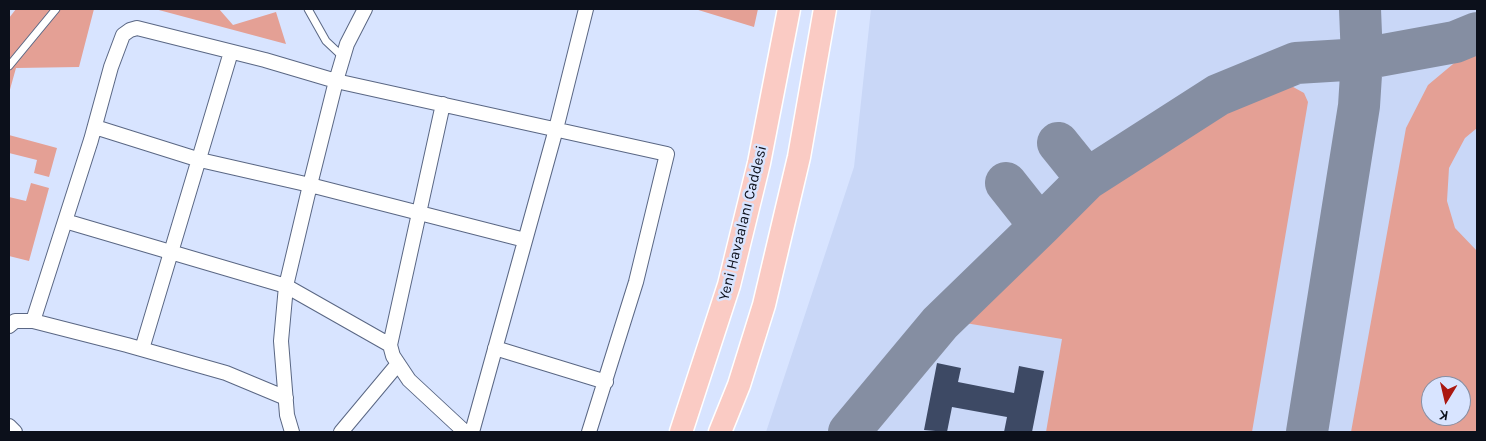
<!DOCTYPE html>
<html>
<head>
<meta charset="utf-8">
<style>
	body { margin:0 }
	#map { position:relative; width:1486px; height:441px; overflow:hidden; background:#d8e4ff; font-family:Karla,sans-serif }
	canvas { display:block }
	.frame { position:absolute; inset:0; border:10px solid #0c101b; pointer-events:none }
	.north { position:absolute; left:1421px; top:376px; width:50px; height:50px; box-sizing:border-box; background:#d8e4ff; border:1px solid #868fa4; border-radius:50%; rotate:189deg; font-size:14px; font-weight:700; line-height:20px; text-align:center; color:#0c101b }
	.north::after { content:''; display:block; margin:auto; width:18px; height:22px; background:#aa1811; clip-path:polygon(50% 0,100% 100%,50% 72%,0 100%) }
</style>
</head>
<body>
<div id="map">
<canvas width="1486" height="441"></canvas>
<div class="frame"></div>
<div class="north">K</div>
</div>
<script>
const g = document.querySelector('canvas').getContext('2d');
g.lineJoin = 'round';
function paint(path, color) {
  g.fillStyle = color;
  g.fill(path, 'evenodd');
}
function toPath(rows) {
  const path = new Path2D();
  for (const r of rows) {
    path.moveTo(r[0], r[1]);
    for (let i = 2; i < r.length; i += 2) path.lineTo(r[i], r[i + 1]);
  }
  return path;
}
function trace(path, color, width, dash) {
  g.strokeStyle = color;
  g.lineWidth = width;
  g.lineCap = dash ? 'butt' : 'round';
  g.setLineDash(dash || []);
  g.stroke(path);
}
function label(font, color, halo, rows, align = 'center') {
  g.font = font + ' Karla,sans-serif';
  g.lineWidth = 5;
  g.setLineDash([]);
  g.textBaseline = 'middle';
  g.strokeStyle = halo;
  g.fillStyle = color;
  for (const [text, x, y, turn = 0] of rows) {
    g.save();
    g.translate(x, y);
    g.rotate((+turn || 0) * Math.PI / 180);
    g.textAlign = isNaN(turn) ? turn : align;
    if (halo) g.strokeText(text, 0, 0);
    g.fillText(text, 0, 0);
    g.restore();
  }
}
const built = toPath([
	[871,9,1477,9,1477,432,766,432,854,167],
	[1431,386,1461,386,1461,416,1431,416]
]);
const green = toPath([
	[16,9,94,9,79,67,16,68,9,93,9,18],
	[155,9,219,9,233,25,276,12,286,44],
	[695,9,758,9,754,27],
	[1477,48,1477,128,1465,138,1449,168,1447,201,1455,228,1477,251,1477,432,1351,432,1406,128,1428,85,1471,49],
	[1431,386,1461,386,1461,416,1431,416],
	[1286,83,1304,93,1308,102,1252,432,1046,432,1062,339,953,321,1076,209,1172,139,1257,88],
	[9,135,57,148,49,177,34,173,37,160,9,153],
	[31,183,49,188,29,261,9,256,9,197,26,201]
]);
const taxiway = toPath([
	[1087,179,1218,95,1296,63,1362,59,1455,42,1477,33],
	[1040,226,1087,179,1058,143],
	[849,432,940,323,1040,226,1006,183],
	[1307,432,1359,106,1362,59,1360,9]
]);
const building = toPath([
	[937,363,961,368,958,382,1014,393,1019,366,1044,371,1032,432,1004,432,1007,417,952,407,947,432,924,430]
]);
const lane = toPath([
	[308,9,326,41,343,57],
	[9,66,56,9]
]);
const street = toPath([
	[443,104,390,345,393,356,409,380,465,432],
	[95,127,200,160,310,185,525,240],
	[65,221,286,286,390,345],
	[33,321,91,140,111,67,123,35,130,30,137,28,265,60,336,81,667,154,636,282,589,432],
	[9,326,15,321,33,321,127,345,226,373,286,398],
	[495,348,606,382],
	[142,349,231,52],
	[9,426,15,432],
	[292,432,287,415,281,341,286,286,310,185,336,81,347,44,365,9],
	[341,432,397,365],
	[472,432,556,129,586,9]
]);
const primary = toPath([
	[681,432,729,285,759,163,789,9],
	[720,432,739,385,764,305,799,157,825,9]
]);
const streetNames = [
	["Yeni Havaalanı Caddesi",743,223,-76]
];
paint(built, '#c9d7f7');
paint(green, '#e4a095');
trace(taxiway, '#858ea2', 42);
paint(building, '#3d4964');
trace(lane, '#5a6784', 9);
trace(street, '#5a6784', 16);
trace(primary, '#fff', 25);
trace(lane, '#fff', 7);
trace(street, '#fff', 14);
trace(primary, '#facbc4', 22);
label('15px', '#0c101b', '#d8e4ff', streetNames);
</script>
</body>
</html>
